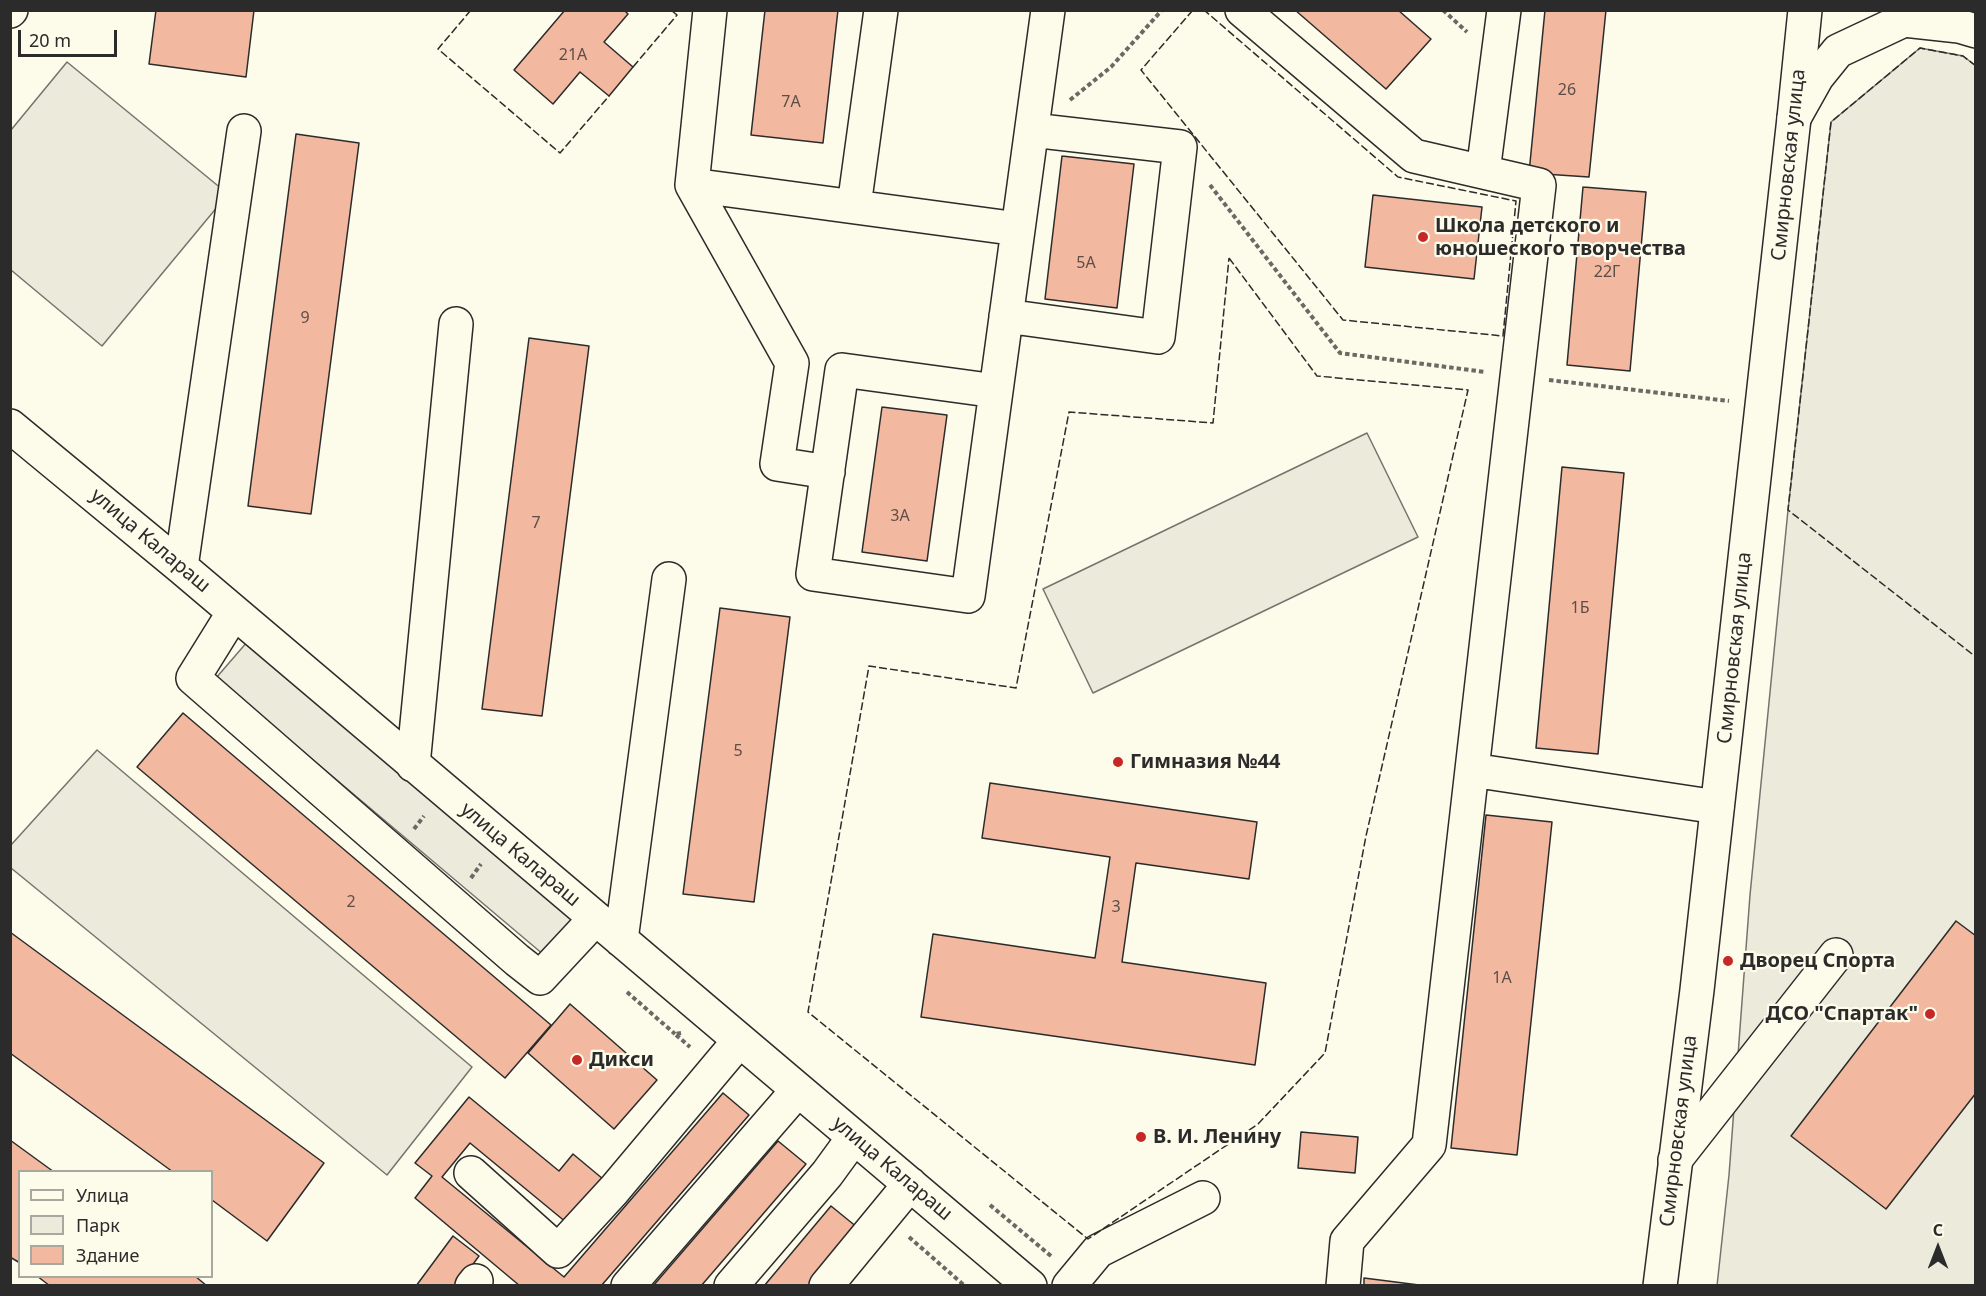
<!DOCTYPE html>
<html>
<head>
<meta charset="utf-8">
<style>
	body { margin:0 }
	#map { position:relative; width:1986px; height:1296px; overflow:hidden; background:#fdfbea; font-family:"Noto Sans",sans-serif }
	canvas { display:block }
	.frame { position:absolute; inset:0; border:12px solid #2b2b2b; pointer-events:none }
	.legend { position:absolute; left:18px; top:1170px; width:195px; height:108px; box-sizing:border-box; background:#fdfbea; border:2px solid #a9a89e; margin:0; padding:8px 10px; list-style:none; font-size:18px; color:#2b2b2b }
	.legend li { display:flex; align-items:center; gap:12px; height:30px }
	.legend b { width:30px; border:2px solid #a9a89e }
	.north { position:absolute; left:1908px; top:1218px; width:60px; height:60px; -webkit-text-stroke:4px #fdfbea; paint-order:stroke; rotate:0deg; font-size:16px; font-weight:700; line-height:24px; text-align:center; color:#2b2b2b }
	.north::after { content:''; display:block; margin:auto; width:21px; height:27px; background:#2b2b2b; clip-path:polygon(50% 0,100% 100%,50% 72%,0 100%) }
	.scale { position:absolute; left:18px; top:30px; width:99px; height:27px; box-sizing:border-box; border:3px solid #2b2b2b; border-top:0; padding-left:8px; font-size:18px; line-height:21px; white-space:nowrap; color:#2b2b2b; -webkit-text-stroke:4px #fdfbea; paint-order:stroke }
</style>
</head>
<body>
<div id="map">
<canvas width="1986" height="1296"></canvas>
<div class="frame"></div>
<ul class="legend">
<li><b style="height:8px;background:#fdfbea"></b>Улица</li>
<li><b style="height:16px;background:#ecebdb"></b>Парк</li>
<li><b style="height:16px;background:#f2b8a0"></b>Здание</li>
</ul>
<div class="north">С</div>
<div class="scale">20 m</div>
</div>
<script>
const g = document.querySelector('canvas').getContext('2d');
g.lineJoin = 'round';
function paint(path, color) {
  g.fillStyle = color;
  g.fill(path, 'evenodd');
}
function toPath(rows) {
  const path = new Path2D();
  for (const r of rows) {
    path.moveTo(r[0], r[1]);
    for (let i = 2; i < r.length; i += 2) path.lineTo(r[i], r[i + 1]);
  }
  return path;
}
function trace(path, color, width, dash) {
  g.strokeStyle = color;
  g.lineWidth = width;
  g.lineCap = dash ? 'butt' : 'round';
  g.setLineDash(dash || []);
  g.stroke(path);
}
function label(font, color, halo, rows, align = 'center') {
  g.font = font + ' "Noto Sans",sans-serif';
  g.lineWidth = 4.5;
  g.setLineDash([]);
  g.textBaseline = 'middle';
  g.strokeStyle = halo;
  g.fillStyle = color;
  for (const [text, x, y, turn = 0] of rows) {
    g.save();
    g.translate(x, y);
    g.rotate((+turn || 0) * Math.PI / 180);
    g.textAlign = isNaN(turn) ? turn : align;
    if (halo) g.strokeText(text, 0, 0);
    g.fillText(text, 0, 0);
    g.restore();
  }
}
const green = toPath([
	[1920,48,1963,56,1976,66,1975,1285,1717,1286,1729,1175,1750,895,1788,510,1831,122,1920,48],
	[67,62,228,194,102,346,11,270,11,130,67,62],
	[1367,433,1418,537,1093,693,1043,589,1367,433],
	[248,641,576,918,544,955,216,678,248,641],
	[97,750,472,1067,387,1175,11,868,11,845,97,750]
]);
const building = toPath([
	[156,10,254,10,246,77,149,64,156,10],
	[565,10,624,10,628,14,604,42,633,67,609,96,580,72,553,104,514,70,565,10],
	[765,10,838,10,823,143,751,135,765,10],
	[1295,10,1398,10,1431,39,1386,89,1295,10],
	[1545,10,1606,10,1589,177,1529,173,1545,10],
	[296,134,359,143,311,514,248,506,296,134],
	[1062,156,1134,164,1117,308,1045,299,1062,156],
	[1583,187,1646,192,1630,371,1567,365,1583,187],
	[1373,195,1482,207,1474,279,1365,267,1373,195],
	[529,338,589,346,542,716,482,709,529,338],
	[882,407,947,415,927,561,862,552,882,407],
	[1562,467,1624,473,1598,754,1536,748,1562,467],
	[720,608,790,617,754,902,683,894,720,608],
	[183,713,551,1025,505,1078,137,767,183,713],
	[990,783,1257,822,1249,879,1136,863,1122,962,1266,983,1255,1065,921,1017,933,934,1095,958,1110,857,982,838,990,783],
	[1486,815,1552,822,1517,1155,1451,1148,1486,815],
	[1956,921,1976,936,1976,1093,1886,1209,1791,1136,1956,921],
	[10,932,324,1163,267,1241,212,1200,212,1172,173,1172,10,1053,10,932],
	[570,1004,657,1080,614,1129,528,1053,570,1004],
	[723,1093,749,1115,601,1286,520,1286,415,1198,432,1176,415,1163,469,1097,559,1171,573,1154,603,1179,567,1223,470,1143,442,1177,564,1277,723,1093],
	[1301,1132,1358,1137,1355,1173,1298,1168,1301,1132],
	[10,1140,54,1172,20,1172,20,1263,10,1257,10,1140],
	[778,1141,806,1164,701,1286,653,1286,778,1141],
	[831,1206,858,1228,810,1286,764,1286,831,1206],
	[453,1236,479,1256,457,1286,416,1286,453,1236],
	[37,1276,195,1276,207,1286,50,1286,37,1276],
	[1364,1278,1427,1286,1364,1286,1364,1278]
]);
const path = toPath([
	[1443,10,1467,32],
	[1070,100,1111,67,1162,10],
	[1210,185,1340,353,1485,372],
	[1549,380,1729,401],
	[414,829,424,816],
	[471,878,481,864],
	[627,992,675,1034],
	[681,1033,675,1034,690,1047],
	[990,1205,1051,1256],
	[909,1237,965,1286]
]);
const minor = toPath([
	[710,10,692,185,792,363,777,464,828,472],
	[1242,10,1414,156,1539,185,1429,1145,1347,1241,1343,1286],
	[10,11,11,10],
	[1794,118,1817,77,1838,51,1904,20,1959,26,1976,31],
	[1483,172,1504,10],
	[692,185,1018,229],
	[854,206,881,10],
	[1006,316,1158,337,1180,147,1032,130],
	[996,391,842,370,813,574,968,596,1048,10],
	[10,426,181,567,1030,1286],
	[181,567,244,131],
	[234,612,193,678,517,960,540,978,595,919],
	[413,765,456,324],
	[1472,770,1717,807],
	[621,940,669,579],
	[1675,1160,1836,955],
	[471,1173,558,1251,614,1190,739,1041],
	[472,1286,476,1281],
	[628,1286,798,1090],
	[731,1286,827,1174,854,1137],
	[826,1286,910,1184],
	[1069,1286,1098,1251,1203,1198]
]);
const major = toPath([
	[1660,1286,1697,990,1794,118,1805,10]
]);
const fence = toPath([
	[471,10,438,49,560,153,609,96],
	[1193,10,1141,70,1343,320,1503,336,1516,201,1398,177,1204,10],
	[1976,66,1963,56,1920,48,1831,122,1788,510,1976,657],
	[633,67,677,15,671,10],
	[1229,258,1317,376,1468,390,1366,836,1325,1053,1258,1124,1088,1239,808,1012,869,666,1016,688,1069,412,1213,423,1229,258]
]);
const markers = [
	[1423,237,6,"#c62828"],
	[1118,762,6,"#c62828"],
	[1728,961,6,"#c62828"],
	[1930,1014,6,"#c62828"],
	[577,1060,6,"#c62828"],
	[1141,1137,6,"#c62828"]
];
const numberNames = [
	["21А",573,55],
	["26",1567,90],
	["7А",791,102],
	["5А",1086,263],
	["22Г",1607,272],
	["9",305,318],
	["3А",900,516],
	["7",536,523],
	["1Б",1580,608],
	["5",738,751],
	["2",351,902],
	["3",1116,907],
	["1А",1502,978]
];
const streetNames = [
	["Смирновская улица",1789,165,-84],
	["улица Калараш",150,541,40],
	["Смирновская улица",1735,648,-84],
	["улица Калараш",520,855,40],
	["Смирновская улица",1679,1131,-83],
	["улица Калараш",892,1169,40]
];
const poiNames = [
	["Школа детского и",1435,226],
	["юношеского творчества",1435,249],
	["Гимназия №44",1130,762],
	["Дворец Спорта",1740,961],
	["ДСО \"Спартак\"",1918,1014,"right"],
	["Дикси",589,1060],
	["В. И. Ленину",1153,1137]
];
paint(green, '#ecebdb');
trace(green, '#74746e', 1.5);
paint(building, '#f2b8a0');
trace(building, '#2b2b2b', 1.5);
trace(minor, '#2b2b2b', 36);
trace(major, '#2b2b2b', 36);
trace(path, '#6a6964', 4, [4.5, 3]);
trace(minor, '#fdfbea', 33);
trace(major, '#fdfbea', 33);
trace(fence, '#2b2b2b', 1.5, [8, 3]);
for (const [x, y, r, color] of markers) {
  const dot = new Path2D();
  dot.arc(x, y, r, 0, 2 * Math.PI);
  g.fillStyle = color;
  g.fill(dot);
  trace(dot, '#fdfbea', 2);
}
label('16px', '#5d4e48', null, numberNames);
label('20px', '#2b2b2b', '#fdfbea', streetNames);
label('bold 20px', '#2b2b2b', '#fdfbea', poiNames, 'left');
</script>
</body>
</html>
